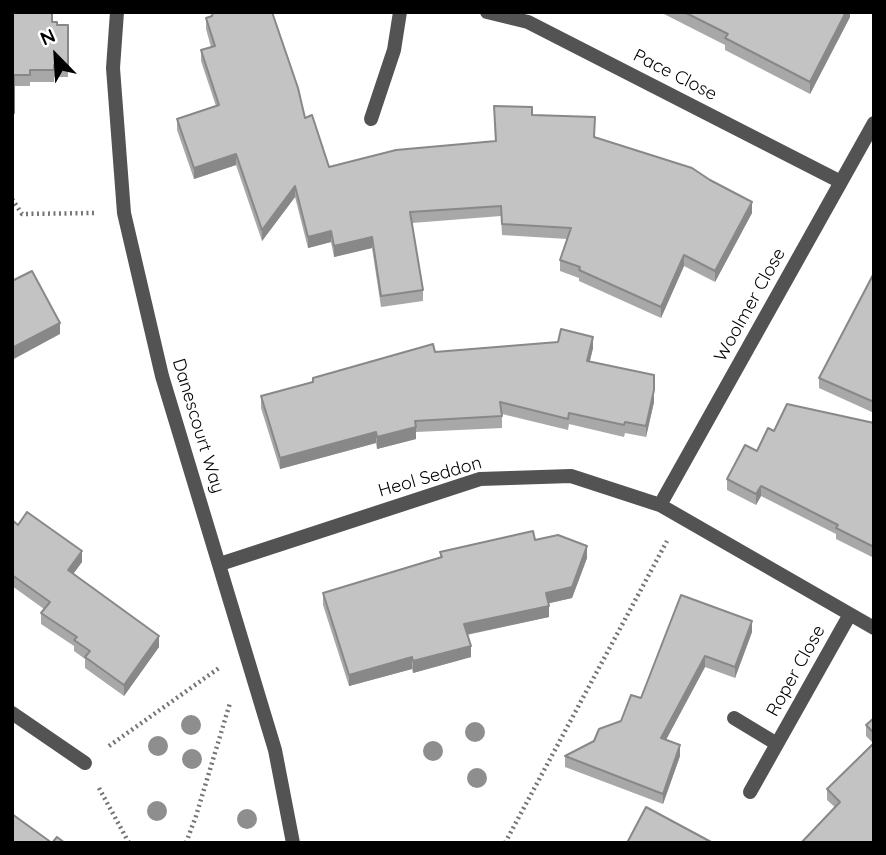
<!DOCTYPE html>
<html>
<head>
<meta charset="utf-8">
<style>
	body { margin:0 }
	#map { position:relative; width:886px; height:855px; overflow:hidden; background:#fff; font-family:Quicksand,sans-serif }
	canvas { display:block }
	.frame { position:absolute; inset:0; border:14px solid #000; pointer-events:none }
	.north { position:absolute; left:21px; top:21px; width:70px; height:70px; -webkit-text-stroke:5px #fff; paint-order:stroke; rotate:336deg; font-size:19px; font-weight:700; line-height:28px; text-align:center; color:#000 }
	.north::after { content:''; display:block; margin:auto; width:24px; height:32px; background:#000; clip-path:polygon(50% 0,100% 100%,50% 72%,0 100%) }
</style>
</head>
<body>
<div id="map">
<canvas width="886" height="855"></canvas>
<div class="frame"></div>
<div class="north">N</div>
</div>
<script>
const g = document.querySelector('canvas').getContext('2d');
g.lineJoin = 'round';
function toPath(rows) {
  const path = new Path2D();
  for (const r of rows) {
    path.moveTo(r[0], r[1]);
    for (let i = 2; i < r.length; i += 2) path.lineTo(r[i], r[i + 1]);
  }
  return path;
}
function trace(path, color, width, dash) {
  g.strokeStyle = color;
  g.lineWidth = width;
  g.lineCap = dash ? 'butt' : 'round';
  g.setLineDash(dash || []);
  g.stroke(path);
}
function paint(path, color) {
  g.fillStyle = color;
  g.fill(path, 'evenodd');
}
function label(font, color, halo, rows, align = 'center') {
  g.font = font + ' Quicksand,sans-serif';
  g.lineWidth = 6;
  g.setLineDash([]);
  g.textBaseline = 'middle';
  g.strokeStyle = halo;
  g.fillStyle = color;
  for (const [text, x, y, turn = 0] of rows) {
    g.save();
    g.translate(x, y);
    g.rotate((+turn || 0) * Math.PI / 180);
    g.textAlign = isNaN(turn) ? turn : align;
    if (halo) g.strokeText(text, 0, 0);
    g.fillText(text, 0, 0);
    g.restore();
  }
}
const path = toPath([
	[12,199,22,214,95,213],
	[109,746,219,668],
	[99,788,129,843],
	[186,843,196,816,230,703],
	[505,843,667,541]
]);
const street = toPath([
	[117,12,113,68,124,213,162,376,275,750,293,843],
	[487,12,528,22,841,182],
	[371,119,394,50,400,12],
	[660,505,874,123],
	[220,564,480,479,571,476,660,505,874,628],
	[12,713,85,763],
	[734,718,777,744],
	[750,792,849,616]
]);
const trees = [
	[191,725],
	[475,732],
	[158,746],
	[433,751],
	[192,759],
	[477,778],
	[157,811],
	[247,819]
];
const wall = toPath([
	[12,12,52,22,57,25,68,25,68,77,54,77,54,82,30,82,30,86,14,86,14,124,12,124],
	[660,12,850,12,850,17,810,94,725,50,725,45],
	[212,16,305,118,329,167,495,141,494,106,532,115,594,138,752,213,715,282,684,266,661,318,579,281,579,278,560,271,560,260,567,239,502,235,501,216,412,223,423,290,423,301,381,307,372,248,334,257,331,242,308,248,295,197,262,241,236,165,194,179,177,130,177,119,216,106,201,61,201,50,211,47,206,29,206,18],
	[874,273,874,413,819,388,819,378],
	[593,348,590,361,654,402,646,437,625,433,624,437,569,424,568,430,502,414,502,428,416,432,416,439,377,449,376,443,280,469,261,408,261,396,435,352],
	[874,423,874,558,836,539,836,534,761,496,756,505,727,490,727,479,757,451,774,431],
	[12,520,18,525,82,562,73,574,159,647,124,696,85,668,85,659,74,651,74,646,41,624,41,613,44,609,12,586],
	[535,540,587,558,572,598,548,603,549,617,467,635,471,657,413,673,412,669,349,686,323,605,323,593,440,557,440,552],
	[681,595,752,632,735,678,705,667,666,740,680,756,663,804,565,767,565,756,594,741,621,721,641,698],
	[874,718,874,843,827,800,827,789,873,743,866,736,866,725]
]);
const shadedWall = toPath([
	[846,12,850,12,850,17,810,94,810,82],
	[236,154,236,165,194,179,194,168],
	[295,186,295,197,262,241,262,230],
	[752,202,752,213,715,282,715,271],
	[331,231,331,242,308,248,308,237],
	[372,237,372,248,334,257,334,246],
	[684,255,684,266,661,318,661,307],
	[60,323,60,334,12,360,12,348],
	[593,337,593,348,587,372,587,361],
	[654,390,654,402,646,437,646,426],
	[416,427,416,439,377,449,377,437],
	[376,432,376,443,280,469,280,458],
	[761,486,761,496,756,505,756,494],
	[587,546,587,558,572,598,546,604,546,593],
	[82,551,82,562,68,581,68,570],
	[549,606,549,617,464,635,464,624],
	[752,621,752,632,735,678,735,667],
	[159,636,159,647,124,696,124,685],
	[471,646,471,657,413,673,413,661],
	[705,656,705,667,661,749,661,738],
	[412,657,412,669,349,686,349,675],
	[680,745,680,756,663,804,663,794]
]);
const building = toPath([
	[12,12,52,12,52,22,57,22,57,25,68,25,68,66,54,65,54,70,30,70,30,75,14,75,14,113,12,113,12,12],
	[213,12,272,12,298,88,305,118,312,115,329,167,396,150,496,141,494,106,532,107,532,115,595,117,594,137,692,168,710,180,752,202,715,271,684,255,661,307,579,270,580,267,560,260,571,228,502,224,501,206,410,212,423,290,381,296,372,237,334,246,331,231,308,237,295,186,262,230,236,154,194,168,177,119,219,105,201,50,215,46,206,18,212,16,213,12],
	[684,12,846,12,810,82,725,38,728,34,684,12],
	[32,271,60,323,12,348,12,281,32,271],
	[874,273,874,402,819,378,874,273],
	[561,329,593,337,587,361,654,375,654,390,646,426,625,422,624,425,569,413,568,419,500,402,502,416,415,421,416,427,377,437,376,432,280,458,261,396,313,382,313,378,433,344,435,352,558,342,561,329],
	[787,404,874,423,874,547,836,528,838,525,761,486,756,494,727,479,745,445,757,451,768,428,774,431,787,404],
	[27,512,82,551,68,570,159,636,124,685,85,657,90,651,74,640,77,637,41,613,50,602,12,575,12,520,18,525,27,512],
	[533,531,535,540,558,535,587,546,572,587,546,593,549,606,464,624,471,646,413,661,412,657,349,675,323,593,442,557,440,552,533,531],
	[681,595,752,621,735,667,705,656,661,738,680,745,663,794,565,756,594,741,599,729,621,721,631,695,641,698,681,595],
	[874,718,874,733,866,725,874,718],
	[874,743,874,843,801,843,840,802,827,789,874,743],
	[646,807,713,843,627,843,646,807],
	[12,814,52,843,12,843,12,814],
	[57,837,65,843,52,843,57,837]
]);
const streetNames = [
	["Pace Close",675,75,27],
	["Woolmer Close",750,305,-61],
	["Danescourt Way",198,426,73],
	["Heol Seddon",430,477,-16],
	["Roper Close",796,671,-61]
];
trace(path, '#757575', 4.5, [2, 3.5]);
trace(street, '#535353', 14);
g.fillStyle = '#8e8e8e';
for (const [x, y] of trees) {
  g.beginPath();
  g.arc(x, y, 10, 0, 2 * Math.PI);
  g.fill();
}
paint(wall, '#a8a8a8');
paint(shadedWall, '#888');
paint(building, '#c3c3c3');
trace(building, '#888', 2);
label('18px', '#000', '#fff', streetNames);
</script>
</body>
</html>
